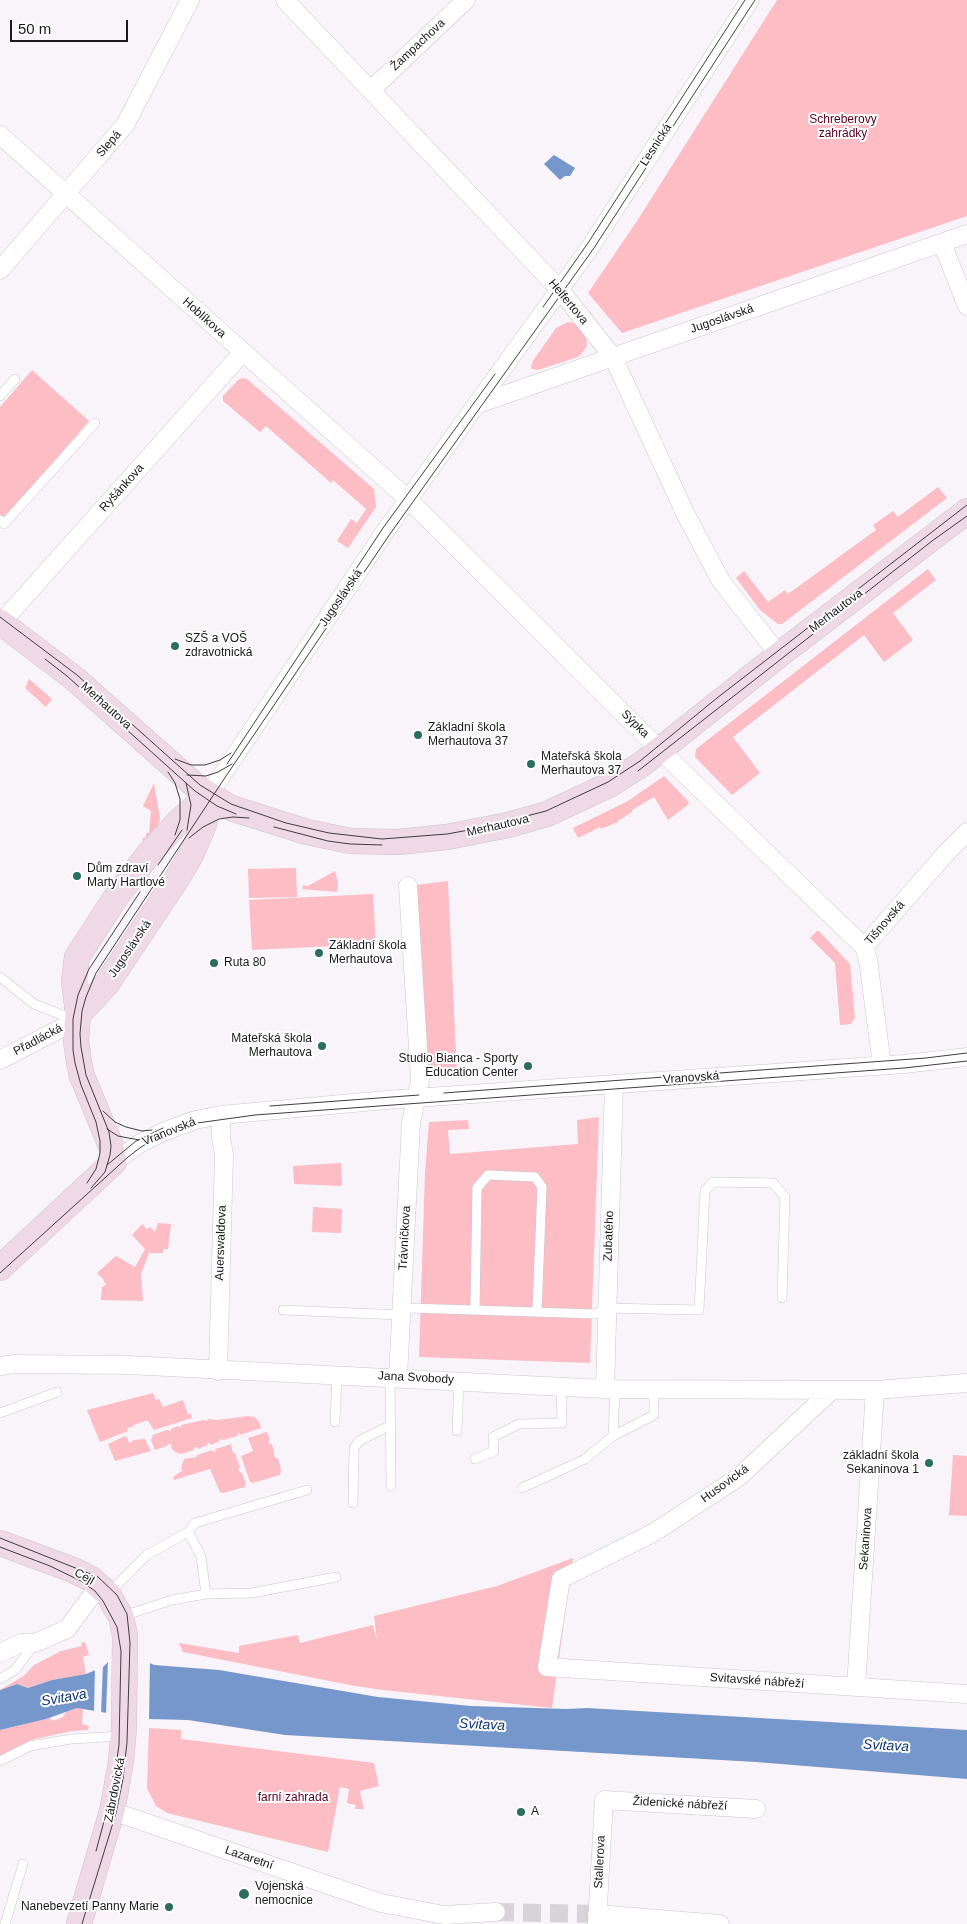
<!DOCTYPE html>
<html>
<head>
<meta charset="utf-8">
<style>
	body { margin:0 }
	#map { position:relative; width:967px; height:1924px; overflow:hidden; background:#f8f4f9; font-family:Arial,sans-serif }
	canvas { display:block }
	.scale { position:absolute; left:10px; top:20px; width:118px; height:22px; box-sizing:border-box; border:2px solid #19181a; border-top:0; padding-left:6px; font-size:15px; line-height:18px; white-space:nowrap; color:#19181a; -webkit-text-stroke:4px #fff; paint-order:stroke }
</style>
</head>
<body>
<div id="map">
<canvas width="967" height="1924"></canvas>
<div class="scale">50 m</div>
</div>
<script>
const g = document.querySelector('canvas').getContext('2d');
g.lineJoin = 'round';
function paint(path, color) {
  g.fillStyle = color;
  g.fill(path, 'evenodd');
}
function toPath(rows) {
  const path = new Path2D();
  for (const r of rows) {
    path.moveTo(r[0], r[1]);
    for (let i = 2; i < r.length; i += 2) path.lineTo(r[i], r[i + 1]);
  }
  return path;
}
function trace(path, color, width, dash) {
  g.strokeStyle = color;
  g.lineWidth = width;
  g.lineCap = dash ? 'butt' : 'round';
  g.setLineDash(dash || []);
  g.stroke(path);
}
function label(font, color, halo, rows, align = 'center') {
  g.font = font + ' Arial,sans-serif';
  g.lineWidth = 4;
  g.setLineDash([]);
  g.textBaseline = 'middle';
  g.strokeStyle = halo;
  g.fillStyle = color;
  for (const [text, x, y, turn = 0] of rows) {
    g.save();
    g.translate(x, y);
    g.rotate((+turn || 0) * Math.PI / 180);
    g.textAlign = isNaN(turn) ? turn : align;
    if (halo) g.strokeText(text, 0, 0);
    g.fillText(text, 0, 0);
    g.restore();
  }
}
const green = toPath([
	[777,0,967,0,967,216,622,333,588,293,637,221],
	[568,322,576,323,586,335,587,346,583,352,578,357,538,370,532,369,531,366,533,361,556,328],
	[32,370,89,421,4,519,0,516,0,407],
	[242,378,247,379,374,489,376,507,348,548,337,541,351,519,357,523,366,509,333,480,331,483,266,426,260,432,223,401,223,396,238,380],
	[938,487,947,498,782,624,778,624,760,610,736,578,744,571,768,602,785,590,788,594,876,530,873,525,893,511,898,517],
	[928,569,936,580,893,613,913,640,884,662,864,635,733,737,760,773,732,795,695,757,696,749],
	[29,679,52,699,46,707,25,688],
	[664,776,688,801,689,804,668,820,654,797,632,810,632,812,618,821,618,822,601,829,600,827,578,838,573,828,628,801],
	[154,783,160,818,158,827,144,842,142,839,146,837,146,833,149,833,151,811,143,806],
	[296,868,297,897,249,898,248,869],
	[335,871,338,882,337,892,302,889,303,885,308,886],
	[448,881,457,1074,429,1076,416,885],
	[373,894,376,944,252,950,249,900],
	[817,931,819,931,850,964,855,1018,851,1024,840,1025,835,963,810,938],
	[599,1117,590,1363,419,1357,425,1173,429,1122,468,1120,469,1129,448,1130,450,1154,578,1144,577,1120],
	[341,1163,342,1186,294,1184,293,1166],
	[313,1207,342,1209,341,1233,312,1232],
	[158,1223,171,1224,168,1249,163,1249,163,1253,149,1253,141,1274,143,1301,101,1300,102,1287,106,1285,103,1279,97,1273,116,1256,135,1267,145,1249,132,1235,142,1224,147,1229,150,1227,155,1232],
	[153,1393,156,1400,159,1399,163,1407,183,1400,188,1414,191,1414,192,1418,154,1430,148,1421,145,1421,134,1425,131,1428,129,1427,127,1429,128,1431,100,1442,87,1410],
	[248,1416,255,1417,259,1422,261,1428,240,1435,239,1432,237,1436,223,1440,222,1439,219,1440,220,1441,211,1445,210,1443,207,1443,208,1445,198,1449,197,1447,194,1448,194,1450,181,1454,175,1452,171,1448,172,1445,168,1444,167,1446,155,1450,151,1440,153,1435,167,1430,171,1431,171,1429,178,1426,181,1428,181,1425,204,1420,207,1421,208,1419,218,1420],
	[267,1432,270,1439,269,1441,269,1444,272,1444,275,1458,278,1458,281,1469,280,1475,253,1483,250,1482,241,1456,253,1451,248,1438],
	[125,1436,128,1439,128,1441,131,1443,133,1440,145,1439,151,1451,115,1461,108,1444],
	[232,1444,231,1446,233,1453,235,1453,240,1467,238,1469,240,1472,242,1473,246,1483,245,1487,223,1493,220,1492,210,1469,174,1480,173,1477,183,1470,181,1469,184,1459,196,1457,197,1455,212,1450,213,1452,216,1451,215,1449],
	[953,1455,967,1456,967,1516,949,1515],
	[573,1558,552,1708,383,1690,355,1686,183,1652,179,1643,239,1653,239,1646,298,1635,300,1643,373,1625,377,1641,374,1616,497,1586],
	[85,1642,89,1655,83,1657,86,1674,52,1680,28,1688,17,1684,0,1690,25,1675,34,1665,61,1651,82,1646,81,1643],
	[77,1708,83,1709,82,1724,89,1726,88,1730,72,1731,31,1740,0,1756,0,1730,50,1718,53,1721,63,1717,66,1712],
	[149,1728,181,1730,181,1739,374,1763,379,1786,360,1791,364,1809,355,1809,356,1805,347,1803,349,1789,340,1787,328,1852,167,1813,156,1806,147,1788]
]);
const water = toPath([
	[554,155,575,168,570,176,565,176,560,180,544,164],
	[108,1662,150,1663,154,1665,219,1670,378,1697,471,1706,567,1709,587,1708,967,1730,967,1779,756,1762,285,1735,188,1720,149,1719,149,1716,113,1714,77,1708,46,1719,0,1730,0,1690,17,1684,28,1688,52,1680,86,1674,103,1667]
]);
const pier = toPath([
	[108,1660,150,1660,149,1721,146,1718,113,1717,106,1714],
	[103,1664,101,1714,94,1712,95,1668]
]);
const streetTunnel = toPath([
	[496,1912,597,1914]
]);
const lane = toPath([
	[0,396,15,379],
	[0,520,4,524,95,423],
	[0,977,34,1004,75,1020],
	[283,1310,401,1315,411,1308,595,1314,606,1308,699,1310,705,1191,713,1182,773,1183,785,1197,782,1298],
	[475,1310,477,1188,488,1175,535,1177,542,1187,537,1312],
	[390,1377,391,1486],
	[0,1413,57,1392],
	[335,1422,337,1374],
	[457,1431,459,1381],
	[613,1436,654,1415,654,1389],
	[475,1459,494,1451,493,1437,519,1424,562,1423,561,1386],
	[522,1488,585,1459,613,1436,615,1389],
	[353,1503,354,1448,359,1441,391,1425],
	[188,1532,195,1523,307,1490],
	[109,1593,147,1555,188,1532,201,1556,206,1594],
	[123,1616,172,1600,206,1594,252,1593,336,1577],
	[0,1679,15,1670,35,1643],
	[0,1761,30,1746,71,1739,121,1736],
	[5,1924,23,1864]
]);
const street = toPath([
	[285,0,560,290,613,357,686,515,721,581,779,655],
	[371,90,466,0],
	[0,135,409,500,663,753,864,947,868,960,882,1065],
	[942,243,967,306],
	[0,270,125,125,190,0],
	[478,404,967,234],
	[1,623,243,352],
	[208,796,386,530,591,246,750,0],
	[864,947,946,853,967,832],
	[0,1060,77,1020],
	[114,1162,139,1144,163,1132,195,1120,221,1115,386,1100,904,1064,967,1057],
	[0,1366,14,1364,128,1365,605,1389,875,1390,967,1383],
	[218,1371,224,1155,221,1137,221,1115],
	[398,1377,411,1123,420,1080,408,886],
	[605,1389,614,1084],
	[832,1390,739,1477,653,1533,561,1579,547,1667,967,1694],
	[0,1653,21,1643,35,1643,67,1629,99,1586],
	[856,1687,875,1390],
	[112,1811,381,1903,444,1915,496,1912],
	[597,1914,720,1924],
	[597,1924,604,1800,756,1809]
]);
const secondary = toPath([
	[0,622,75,679,198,788,231,808,307,832,351,841,398,842,447,837,508,825,547,814,609,785,642,764,779,655,967,511],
	[78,1015,106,985,178,877,191,855,203,827,207,814,208,796],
	[0,1268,114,1162,111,1146,82,1076,79,1062,76,1041,78,1015,74,980,77,957,118,894,148,855,180,820,208,796],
	[0,1543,73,1570,91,1579,108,1594,115,1607,121,1616,125,1636,124,1727,121,1762,112,1811,79,1924]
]);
const tram = toPath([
	[543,307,588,243,745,0],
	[0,617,77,675,200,785,231,804,286,823,329,833,382,839,447,834,480,828,546,811,608,782,640,761,717,698,967,505],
	[45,659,67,676,195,791,217,806,236,814],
	[175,759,191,765,205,765,220,760,231,753],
	[227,764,383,528,495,374],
	[638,771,932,541,967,516],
	[168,772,175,783,180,799,180,820,175,835],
	[187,775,206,776,218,772,232,764],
	[186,783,191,805,187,830],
	[274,827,328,841,350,844,382,845],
	[189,838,203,827,219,819,233,817,249,818],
	[158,865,182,830],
	[444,1093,926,1058,967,1053],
	[270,1106,419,1095],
	[103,1111,115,1122,126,1127,142,1131,152,1130],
	[107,1129,118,1136,139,1140],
	[107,1165,136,1141,163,1128],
	[87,1183,96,1169,100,1153,100,1141,96,1122,81,1085,75,1063,73,1050,73,1019,78,995,89,969,140,892],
	[91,1188,105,1172,110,1155,111,1146,109,1132,86,1075,81,1047,80,1034,82,1011,86,997,96,973,226,776,390,534,594,248,755,0],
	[0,1273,128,1157,141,1147,159,1137,197,1123,255,1115,904,1068,967,1061],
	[0,1538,98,1577,117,1595,127,1614,130,1643,127,1742,123,1779,116,1813,82,1924],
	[0,1547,50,1566,81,1581,95,1591,103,1601,117,1627,121,1651,119,1745,113,1788,96,1851]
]);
const markers = [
	[175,646,5,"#2b6e5f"],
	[418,735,5,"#2b6e5f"],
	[531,764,5,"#2b6e5f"],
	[77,876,5,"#2b6e5f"],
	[319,953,5,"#2b6e5f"],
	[214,963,5,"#2b6e5f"],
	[322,1046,5,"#2b6e5f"],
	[528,1066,5,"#2b6e5f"],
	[929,1463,5,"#2b6e5f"],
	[521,1812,5,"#2b6e5f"],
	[244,1894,6,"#2b6e5f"],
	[169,1907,5,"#2b6e5f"]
];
const streetNames = [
	["Žampachova",418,45,-43],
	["Slepá",109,144,-49],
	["Lesnická",656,145,-57],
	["Helfertova",568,302,50],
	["Hoblíkova",204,318,42],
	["Jugoslávská",722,319,-19],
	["Ryšánkova",122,488,-48],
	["Jugoslávská",341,598,-56],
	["Merhautova",836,611,-37],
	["Merhautova",106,706,42],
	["Sýpka",635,724,45],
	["Merhautova",498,826,-13],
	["Tišnovská",885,923,-49],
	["Jugoslávská",130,949,-56],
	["Přadlácká",38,1040,-28],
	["Vranovská",691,1078,-4],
	["Vranovská",169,1132,-22],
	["Zubatého",609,1236,-88],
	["Trávníčkova",405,1238,-87],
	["Auerswaldova",221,1243,-88],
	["Jana Svobody",416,1378,3],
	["Husovická",725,1484,-36],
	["Sekaninova",866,1539,-86],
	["Cejl",84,1577,30],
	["Svitavské nábřeží",757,1681,4],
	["Zábrdovická",115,1790,-79],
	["Židenické nábřeží",680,1804,3],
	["Lazaretní",249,1858,19],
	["Stallerova",600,1862,-87]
];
const parkNames = [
	["Schreberovy",843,120],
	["zahrádky",843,134],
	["farní zahrada",293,1798]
];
const poiNames = [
	["SZŠ a VOŠ",185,639],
	["zdravotnická",185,653],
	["Základní škola",428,728],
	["Merhautova 37",428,742],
	["Mateřská škola",541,757],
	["Merhautova 37",541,771],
	["Dům zdraví",87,869],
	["Marty Hartlové",87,883],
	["Základní škola",329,946],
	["Merhautova",329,960],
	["Ruta 80",224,963],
	["Mateřská škola",312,1039,"right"],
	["Merhautova",312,1053,"right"],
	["Studio Bianca - Sporty",518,1059,"right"],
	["Education Center",518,1073,"right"],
	["základní škola",919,1456,"right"],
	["Sekaninova 1",919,1470,"right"],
	["A",531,1812],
	["Vojenská",255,1887],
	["nemocnice",255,1901],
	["Nanebevzetí Panny Marie",159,1907,"right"]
];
const waterNames = [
	["Svitava",64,1698,-10],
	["Svitava",482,1725,3],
	["Svitava",886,1746,3]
];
paint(green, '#fdbdc5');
paint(water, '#7697cc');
paint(pier, '#f8f4f9');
trace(streetTunnel, '#d7d3d8', 18, [18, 9]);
trace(lane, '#cac7cc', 10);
trace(street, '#cac7cc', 19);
trace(secondary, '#cac7cc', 26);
trace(lane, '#fff', 9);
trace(street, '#fff', 18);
trace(secondary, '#f0d9e7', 25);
trace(tram, '#3f3d40', 1);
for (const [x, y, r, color] of markers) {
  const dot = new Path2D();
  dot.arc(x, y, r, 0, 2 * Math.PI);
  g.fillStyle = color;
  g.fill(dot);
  trace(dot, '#fff', 2);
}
label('12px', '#19181a', '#fff', streetNames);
label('12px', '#58011d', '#fff', parkNames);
label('12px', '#19181a', '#fff', poiNames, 'left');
label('italic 14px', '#103877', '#fff', waterNames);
</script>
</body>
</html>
